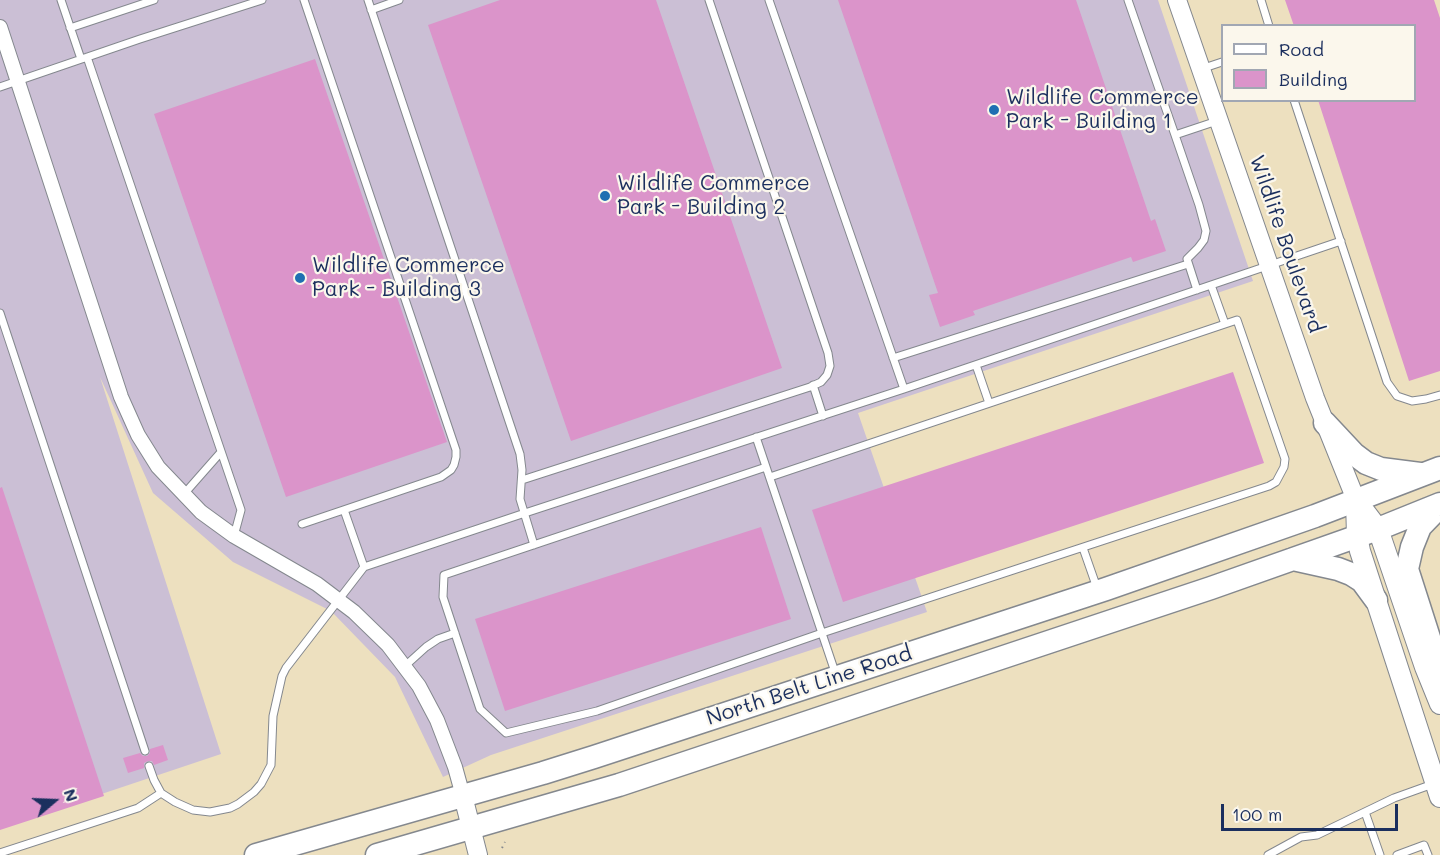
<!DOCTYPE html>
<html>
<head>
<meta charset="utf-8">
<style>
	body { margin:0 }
	#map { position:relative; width:1440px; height:855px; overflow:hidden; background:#ede0bf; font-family:Mali,sans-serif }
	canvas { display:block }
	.legend { position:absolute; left:1221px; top:24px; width:195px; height:78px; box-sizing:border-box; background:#fbf7ec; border:2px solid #a1a7b3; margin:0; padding:8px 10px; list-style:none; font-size:18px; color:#1b2f5e }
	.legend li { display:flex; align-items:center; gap:12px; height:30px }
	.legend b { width:30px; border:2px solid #a1a7b3 }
	.north { position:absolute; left:24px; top:771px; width:60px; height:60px; -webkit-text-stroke:4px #fbf7ec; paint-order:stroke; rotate:71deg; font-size:16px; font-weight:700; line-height:24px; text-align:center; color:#1b2f5e }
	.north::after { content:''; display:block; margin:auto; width:21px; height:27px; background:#1b2f5e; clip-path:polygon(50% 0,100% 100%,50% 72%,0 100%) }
	.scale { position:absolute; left:1221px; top:804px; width:177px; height:27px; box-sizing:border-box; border:3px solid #1b2f5e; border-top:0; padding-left:8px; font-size:18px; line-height:21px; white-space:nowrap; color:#1b2f5e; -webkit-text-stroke:4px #fbf7ec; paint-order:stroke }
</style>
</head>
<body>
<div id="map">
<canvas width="1440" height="855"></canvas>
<ul class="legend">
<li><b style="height:8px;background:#fff"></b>Road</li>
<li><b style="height:16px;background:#db94ca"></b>Building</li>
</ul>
<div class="north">N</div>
<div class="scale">100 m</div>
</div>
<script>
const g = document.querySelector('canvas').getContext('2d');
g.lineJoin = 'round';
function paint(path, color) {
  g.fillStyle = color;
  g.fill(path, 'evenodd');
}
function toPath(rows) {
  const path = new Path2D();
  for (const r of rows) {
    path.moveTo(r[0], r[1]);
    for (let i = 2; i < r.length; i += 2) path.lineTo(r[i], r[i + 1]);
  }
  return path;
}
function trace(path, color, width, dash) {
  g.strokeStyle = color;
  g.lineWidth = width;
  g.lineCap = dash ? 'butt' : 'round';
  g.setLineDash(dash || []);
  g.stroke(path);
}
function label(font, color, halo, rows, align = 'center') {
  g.font = font + ' Mali,sans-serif';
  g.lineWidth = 4.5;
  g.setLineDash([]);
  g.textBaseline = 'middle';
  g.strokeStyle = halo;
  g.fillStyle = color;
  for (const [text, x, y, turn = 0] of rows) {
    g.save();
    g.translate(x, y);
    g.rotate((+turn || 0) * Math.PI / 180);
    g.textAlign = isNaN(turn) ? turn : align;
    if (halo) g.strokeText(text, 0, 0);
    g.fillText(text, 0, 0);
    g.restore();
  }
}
const industrial = toPath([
	[0,0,1158,0,1253,281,858,413,927,612,491,755,443,777,395,677,331,611,233,562,153,493,100,377,221,754,0,828]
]);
const building = toPath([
	[500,0,656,0,782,368,571,441,428,25],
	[838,0,1076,0,1151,221,1155,219,1166,251,1133,262,1131,257,973,311,975,315,940,327,929,295,938,293],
	[1285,0,1434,0,1440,18,1440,371,1409,381,1318,100,1414,100,1414,26,1294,26],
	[315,59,447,442,286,497,154,114],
	[1233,372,1264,463,843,602,812,510],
	[2,487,104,796,0,830,0,488],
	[761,527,791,619,505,711,475,619],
	[163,745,168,760,154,765,152,761,148,761,144,763,144,768,128,773,123,758,140,753,143,756,147,756,150,753,150,749]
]);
const path = toPath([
	[502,848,505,842]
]);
const service = toPath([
	[61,0,81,59],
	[368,0,520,454,522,470,520,499,534,545],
	[769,0,904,389],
	[1128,0,1175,135],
	[1261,0,1269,26],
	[371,10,399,0],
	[70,28,154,0],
	[87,57,241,510,234,536],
	[1201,69,1222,62],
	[0,87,140,39,262,0],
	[1294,100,1387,382,1397,396,1412,401,1426,399,1440,395],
	[1197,290,1187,259,1198,248,1204,240,1206,231,1199,205,1175,135,1217,121],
	[0,313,145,751],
	[893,358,1188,264],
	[976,365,989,403],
	[813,385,823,416],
	[756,437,836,675],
	[766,467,444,575,443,597,480,709,506,733,597,711,822,633,1269,486,1276,482,1284,467,1285,459,1237,320,1225,324,1211,285],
	[770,477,1225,324],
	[522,480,810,387,821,382,827,375,830,366,828,353,709,0],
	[184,494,221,452],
	[344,510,364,567],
	[302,524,441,477,451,470,454,465,456,457,456,450,304,0],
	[1083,548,1097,588],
	[405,666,426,647,438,639,455,633],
	[149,766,154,780,161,793,175,802,193,810,210,812,230,808,238,804,254,792,261,784,271,765,273,716,282,676,286,668,364,567,525,513,904,389,1341,241],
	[1365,812,1380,855],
	[0,853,138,808,161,793],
	[1268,855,1301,837,1317,835,1394,798,1433,784],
	[1397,855,1424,845,1428,855]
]);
const minor = toPath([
	[0,27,121,397,138,435,158,467,201,512,234,536,317,584,354,612,388,645,419,686,437,720,455,767,463,796]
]);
const tertiary = toPath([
	[1177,0,1315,398,1356,500],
	[463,796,478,855]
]);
const secondary = toPath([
	[1356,500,1357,536,1360,551,1440,797],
	[1356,500,1378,529,1425,667,1440,704]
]);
const primary = toPath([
	[1325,423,1354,454,1366,463,1381,469,1420,474],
	[1440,506,1420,527,1412,547,1407,569,1440,672],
	[1293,559,1338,569,1351,574,1362,581,1376,600],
	[256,855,543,773,594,757,1106,589,1315,516,1440,468],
	[377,855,619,785,1211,588,1378,529,1440,504]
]);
const markers = [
	[994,110,6,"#1f6fb2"],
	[605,196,6,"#1f6fb2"],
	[300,278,6,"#1f6fb2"]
];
const poiNames = [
	["Wildlife Commerce",1006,98],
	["Park - Building 1",1006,122],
	["Wildlife Commerce",617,184],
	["Park - Building 2",617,208],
	["Wildlife Commerce",312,266],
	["Park - Building 3",312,290]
];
const streetNames = [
	["Wildlife Boulevard",1286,244,71],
	["North Belt Line Road",809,686,-18]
];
paint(industrial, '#cbbfd5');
paint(building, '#db94ca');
trace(service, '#84888e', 9);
trace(minor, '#84888e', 16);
trace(tertiary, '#84888e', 20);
trace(secondary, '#84888e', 22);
trace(primary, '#84888e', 25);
trace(path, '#84888e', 2, [1.5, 4.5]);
trace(service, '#fff', 7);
trace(minor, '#fff', 14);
trace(tertiary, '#fff', 18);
trace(secondary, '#fff', 20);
trace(primary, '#fff', 22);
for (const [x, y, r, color] of markers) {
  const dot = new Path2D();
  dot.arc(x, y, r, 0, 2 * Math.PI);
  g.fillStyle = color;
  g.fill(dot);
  trace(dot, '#fbf7ec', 2);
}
label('21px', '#1b2f5e', '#fbf7ec', poiNames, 'left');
label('21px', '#1b2f5e', '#fbf7ec', streetNames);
</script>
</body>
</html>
